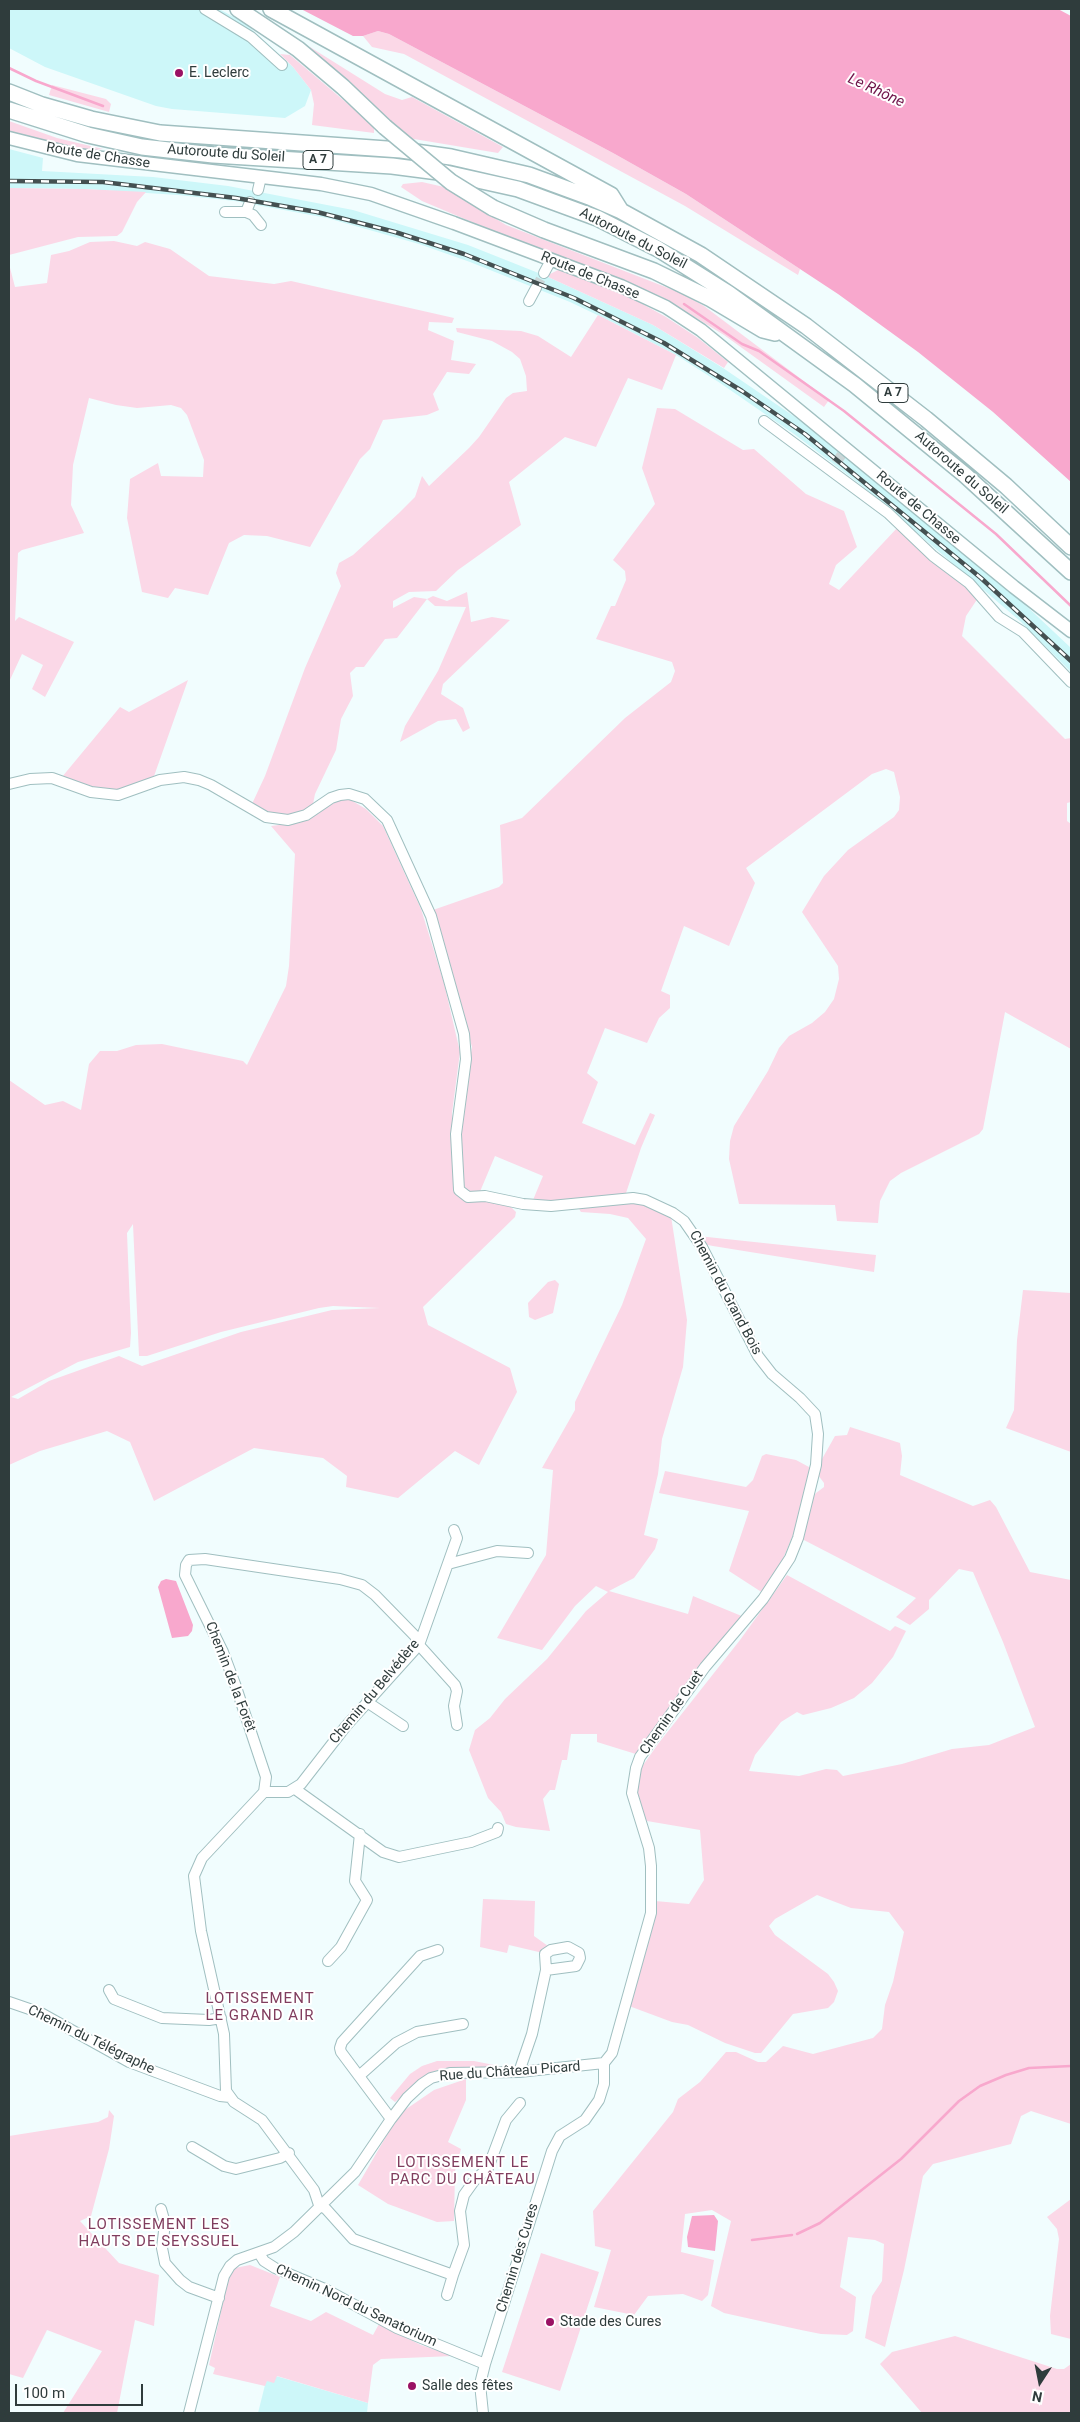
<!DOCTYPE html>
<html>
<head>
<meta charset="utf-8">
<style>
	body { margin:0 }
	#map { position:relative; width:1080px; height:2422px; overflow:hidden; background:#f1fdfe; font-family:Roboto,sans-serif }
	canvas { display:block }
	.frame { position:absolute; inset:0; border:10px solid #2f3c3c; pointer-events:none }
	.north { position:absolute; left:1015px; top:2357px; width:50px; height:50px; -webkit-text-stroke:4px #fff; paint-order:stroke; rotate:191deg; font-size:14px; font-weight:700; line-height:20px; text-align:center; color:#2f3c3c }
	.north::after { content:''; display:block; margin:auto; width:18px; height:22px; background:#2f3c3c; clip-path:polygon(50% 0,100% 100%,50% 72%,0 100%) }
	.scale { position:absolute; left:15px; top:2384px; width:128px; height:22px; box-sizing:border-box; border:2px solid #2f3c3c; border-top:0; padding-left:6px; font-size:15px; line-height:18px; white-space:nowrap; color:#2f3c3c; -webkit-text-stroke:4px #fff; paint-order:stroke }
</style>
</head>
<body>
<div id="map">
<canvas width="1080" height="2422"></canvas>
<div class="frame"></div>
<div class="north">N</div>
<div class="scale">100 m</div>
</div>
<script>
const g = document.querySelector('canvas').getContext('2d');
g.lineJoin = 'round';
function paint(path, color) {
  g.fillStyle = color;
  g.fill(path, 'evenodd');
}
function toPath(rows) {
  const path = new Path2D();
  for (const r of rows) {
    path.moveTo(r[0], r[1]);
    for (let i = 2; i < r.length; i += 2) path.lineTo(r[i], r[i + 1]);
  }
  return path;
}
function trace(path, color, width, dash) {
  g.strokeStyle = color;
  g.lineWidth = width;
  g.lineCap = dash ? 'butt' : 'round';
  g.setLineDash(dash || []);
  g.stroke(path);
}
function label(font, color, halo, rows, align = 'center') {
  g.font = font + ' Roboto,sans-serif';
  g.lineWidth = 4;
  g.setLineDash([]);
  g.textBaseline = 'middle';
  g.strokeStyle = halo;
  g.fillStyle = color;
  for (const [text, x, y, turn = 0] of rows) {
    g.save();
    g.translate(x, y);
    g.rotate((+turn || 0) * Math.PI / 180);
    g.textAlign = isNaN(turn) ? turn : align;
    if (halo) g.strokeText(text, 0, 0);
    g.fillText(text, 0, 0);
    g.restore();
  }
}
const built = toPath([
	[9,9,219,9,245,23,293,67,311,90,305,106,285,118,172,109,156,106,45,67,9,48],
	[9,149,43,158,42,171,153,177,228,186,353,210,468,245,546,276,653,325,723,368,823,436,1019,599,1071,648,1071,672,1020,621,861,485,794,434,720,383,676,355,614,323,570,302,470,262,419,244,327,218,235,201,178,195,84,189,9,188],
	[276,2376,368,2403,367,2413,258,2413,266,2381]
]);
const green = toPath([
	[378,31,389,34,613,153,686,194,800,269,798,275,685,206,404,54,372,47,363,36],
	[310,47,385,94,402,100,412,97,503,147,498,153,408,138,308,51],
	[280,54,290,55,374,126,374,133,312,125,314,104,311,90,293,67],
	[52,85,106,99,111,104,109,112,49,95],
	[9,121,57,138,103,149,87,151,9,133],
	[422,182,444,187,506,225,681,293,704,306,829,400,824,407,724,335,662,297,498,233,422,201,401,187,403,184],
	[9,188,84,189,146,192,137,202,122,232,117,236,78,237,9,255],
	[114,241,137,246,145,242,170,249,209,276,274,284,291,281,454,318,452,323,429,322,428,330,454,341,451,360,476,364,469,374,447,372,433,394,439,410,427,415,383,420,370,449,360,459,310,547,267,536,244,535,229,543,208,595,175,588,168,598,142,592,127,518,130,479,158,463,161,476,203,477,204,460,187,415,181,408,171,405,137,408,116,405,89,398,73,465,71,505,84,533,22,550,18,553,15,621,19,617,74,642,45,697,32,689,43,665,22,654,9,682,9,264,15,287,47,283,51,255,69,251,90,242],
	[560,269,628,296,666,317,698,338,728,362,724,368,653,325,546,276],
	[598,315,676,355,662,390,628,378,596,447,565,437,509,482,521,525,458,570,436,591,409,592,393,601,393,608,414,597,427,599,433,596,447,601,467,592,471,622,492,617,510,620,443,684,441,694,463,708,470,728,463,732,456,719,438,721,400,742,405,726,438,671,466,607,435,606,427,599,397,638,385,639,364,667,356,667,350,673,353,696,341,719,336,750,315,794,312,809,298,814,275,817,251,806,265,776,305,668,341,586,336,573,339,563,353,555,399,513,415,497,422,476,429,486,469,448,479,437,506,398,513,393,527,391,526,376,520,359,512,352,492,341,457,332,456,328,521,331,538,336,571,357],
	[657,408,675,409,743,450,754,449,806,494,844,511,857,547,836,565,829,584,839,590,898,527,969,587,978,598,966,616,962,636,1065,739,1071,738,1071,802,1067,803,1067,821,1071,824,1071,1049,1005,1012,983,1129,979,1134,901,1173,890,1181,880,1201,878,1223,837,1221,835,1205,739,1204,729,1159,730,1141,734,1126,768,1071,779,1048,789,1036,812,1023,825,1012,834,999,839,979,838,966,802,912,824,876,848,850,894,817,899,810,900,797,894,772,886,769,872,774,746,868,755,883,729,946,684,926,661,991,670,995,670,1008,659,1018,647,1043,605,1028,587,1073,598,1082,582,1123,635,1145,650,1113,655,1115,641,1148,626,1193,544,1203,533,1200,543,1176,495,1156,479,1194,470,1194,462,1189,460,1118,472,1047,433,910,499,887,503,883,500,825,522,818,625,718,671,682,675,671,672,662,596,639,611,606,615,606,626,580,625,571,613,560,655,504,642,468],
	[188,680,153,779,116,791,105,792,62,777,120,707,129,712],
	[349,799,366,809,383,826,421,909,444,983,460,1052,452,1113,457,1195,464,1199,481,1199,509,1205,516,1212,515,1217,423,1307,428,1325,510,1368,517,1392,479,1465,455,1451,398,1498,346,1487,347,1476,323,1458,254,1448,154,1501,130,1442,107,1431,40,1451,9,1465,9,1080,45,1105,63,1101,81,1110,89,1064,100,1051,117,1051,136,1045,162,1044,243,1061,247,1065,286,986,289,966,295,854,271,826,302,822,337,801],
	[133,1224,139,1356,147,1356,221,1332,319,1308,333,1306,380,1308,332,1310,241,1332,142,1366,119,1356,49,1381,18,1399,11,1397,78,1362,130,1347,131,1333,127,1233],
	[627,1202,640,1203,671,1216,687,1320,683,1367,662,1439,658,1474,644,1535,658,1539,655,1549,634,1578,609,1591,688,1614,693,1596,744,1617,639,1755,597,1742,597,1734,571,1734,567,1760,562,1760,555,1790,550,1790,543,1799,550,1831,516,1827,506,1824,501,1812,488,1798,469,1750,475,1730,490,1718,505,1699,547,1659,586,1611,608,1592,596,1586,575,1606,542,1650,497,1638,546,1555,553,1470,542,1468,575,1410,575,1402,622,1305,646,1239,628,1218,610,1214,581,1212,577,1206],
	[698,1236,876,1255,874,1272,713,1246,703,1244],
	[555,1280,559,1284,553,1313,535,1320,529,1317,528,1303,548,1282],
	[1023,1290,1071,1293,1071,1452,1006,1428,1014,1410,1017,1340],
	[850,1427,900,1443,902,1456,900,1475,973,1506,990,1500,996,1507,1030,1572,1071,1580,1071,2124,1031,2111,1021,2116,1011,2144,933,2164,923,2176,904,2270,885,2347,865,2338,872,2296,882,2281,884,2244,875,2240,848,2237,840,2287,856,2297,853,2331,847,2335,821,2334,801,2330,724,2313,711,2306,731,2221,712,2210,685,2214,681,2252,714,2260,708,2295,702,2301,683,2294,648,2296,634,2315,594,2307,611,2250,595,2246,593,2211,673,2112,678,2099,700,2082,726,2052,736,2052,758,2062,766,2062,783,2046,813,2054,873,2038,882,2029,885,2005,893,1982,904,1932,889,1912,851,1908,817,1895,775,1919,769,1926,775,1935,828,1974,834,1982,838,1991,834,2002,828,2008,793,2014,761,2053,755,2053,725,2043,688,2025,672,2022,629,2006,655,1901,689,1904,704,1880,700,1830,647,1821,639,1804,637,1788,639,1771,658,1744,740,1640,787,1575,890,1631,895,1626,906,1631,893,1657,872,1683,854,1698,831,1708,803,1715,797,1712,781,1722,755,1755,749,1771,799,1776,826,1769,837,1770,843,1776,902,1764,952,1749,989,1745,1035,1727,1003,1642,973,1572,959,1569,929,1600,929,1609,910,1625,896,1617,916,1598,802,1539,811,1500,816,1493,824,1487,824,1483,818,1475,822,1459,835,1436,847,1435],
	[766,1454,796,1460,809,1467,810,1471,796,1528,782,1561,763,1593,729,1571,749,1511,659,1493,665,1471,746,1487,753,1480,762,1456],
	[483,1899,535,1901,534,1936,548,1946,543,1953,509,1945,507,1953,480,1947],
	[437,2061,474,2061,504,2067,495,2070,438,2070,429,2073,395,2102,390,2098,410,2074,422,2066],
	[466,2079,466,2100,448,2142,461,2149,455,2171,454,2221,437,2222,388,2204,358,2185,399,2114,434,2090],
	[109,2110,114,2116,109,2149,91,2216,80,2221,119,2263,159,2275,154,2326,135,2320,117,2413,63,2413,102,2351,47,2330,23,2378,9,2374,9,2136,98,2122,108,2117],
	[1071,2199,1071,2339,1051,2334,1050,2316,1059,2239,1057,2229,1047,2217],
	[541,2253,599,2272,560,2391,502,2372],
	[250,2265,280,2277,270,2306,311,2321,326,2312,373,2335,379,2324,421,2345,453,2356,381,2359,373,2365,368,2403,277,2376,274,2383,267,2381,265,2386,213,2374,215,2368,209,2365,229,2276,235,2268],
	[955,2336,1057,2369,1064,2369,1071,2364,1071,2413,922,2413,880,2364,892,2352]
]);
const water = toPath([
	[301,9,1058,9,1071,16,1071,482,993,412,918,352,838,294,686,194,613,153,389,34,378,31,363,36,353,36],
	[166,1579,176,1581,193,1625,192,1631,188,1636,172,1638,158,1587,161,1581],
	[714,2215,718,2221,715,2251,688,2247,687,2237,692,2216]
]);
const stream = toPath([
	[9,68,36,81,103,106],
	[684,304,742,344,759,351,844,411,996,534,1071,606],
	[797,2234,820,2223,901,2159,959,2101,980,2086,1006,2075,1029,2068,1071,2066],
	[752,2240,792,2235]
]);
const minorTunnel = toPath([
	[536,288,544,273],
	[836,463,842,454]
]);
const minor = toPath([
	[205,9,251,37,282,65],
	[258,190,261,177],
	[225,212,246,212,250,202],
	[246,212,253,215,261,225],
	[544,273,551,260],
	[529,301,536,288],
	[764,421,888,513,933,556,969,583,999,617,1023,632,1071,682],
	[9,784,30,779,52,778,91,792,118,795,160,780,184,777,199,780,211,785,266,817,288,820,306,815,331,798,340,795,349,794,365,799,387,820,431,916,464,1034,466,1059,456,1134,459,1190,468,1197,485,1196,523,1204,551,1206,633,1198,645,1200,673,1213,684,1221,702,1247,758,1356,772,1374,800,1398,815,1414,818,1434,816,1465,798,1538,790,1558,763,1599,705,1667,640,1757,636,1768,632,1793,649,1848,651,1866,651,1913,612,2053,604,2063],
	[448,1564,497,1551,528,1553],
	[367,1702,403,1726],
	[295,1789,383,1852,399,1857,471,1842,497,1832,498,1828],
	[264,1792,266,1777,235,1684,223,1652,185,1575,186,1565,189,1560,205,1559,340,1579,362,1585,375,1595,415,1636,419,1645,455,1685,457,1691,454,1706,457,1725],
	[328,1961,341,1947,367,1900,355,1881,360,1834],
	[109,1990,114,1999,162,2018,209,2020,221,2018],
	[9,2002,41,2013,129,2062,220,2096,230,2097],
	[519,2072,532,2034,546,1970,576,1966,580,1958,579,1953,568,1947,551,1950,545,1954,546,1970],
	[359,2076,396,2043,417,2032,463,2024],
	[391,2119,341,2052,340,2048,342,2042,420,1956,438,1950],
	[192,2147,224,2166,236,2169,280,2158,289,2153],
	[319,2205,314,2190,262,2120,234,2102,226,2091,224,2034,201,1931,194,1876,202,1858,264,1792,288,1792,301,1784,346,1726,419,1645,457,1538,454,1530],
	[319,2205,326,2209,353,2239,453,2275,464,2245,460,2211,464,2195,474,2181,488,2168,506,2120,520,2103],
	[161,2209,165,2223,162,2248,165,2263,180,2280,189,2287,219,2298],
	[259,2253,264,2261,275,2268,325,2289,397,2328,485,2364],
	[447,2295,453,2275],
	[189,2413,224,2276,230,2266,237,2260,274,2247,294,2232,355,2172,391,2119,407,2098,422,2084,431,2078,450,2073,519,2072,604,2063],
	[483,2413,480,2384,485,2364,552,2151,560,2136,585,2120,599,2100,604,2084,604,2063]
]);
const major = toPath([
	[9,138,77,155,321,184,371,194,454,223,621,286,666,307,701,330,1014,587,1071,631]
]);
const highway = toPath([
	[238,9,298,49,343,87,385,127],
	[271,9,611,195,621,211],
	[9,92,42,105,91,119,160,133,401,150,451,157,529,175,589,197,621,211,701,255,806,326,926,419,1006,486,1071,547],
	[9,110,88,135,142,147,213,155,392,166,446,173,518,189,597,218,658,249,728,293,855,385,965,475,1071,572],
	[493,208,544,230,654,271,711,299,763,330,775,333]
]);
const rail = toPath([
	[9,181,103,182,236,198,317,212,395,232,464,254,574,298,664,343,742,391,805,434,981,578,1071,661]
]);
const highwayBridge = toPath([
	[385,127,451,182,493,208]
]);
const markers = [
	[179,73,5,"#9a1264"],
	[550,2322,5,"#9a1264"],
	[412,2386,5,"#9a1264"]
];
const shields = [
	[318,160,30],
	[893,393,30]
];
const shieldNames = [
	["A 7",318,160],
	["A 7",893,393]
];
const poiNames = [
	["E. Leclerc",189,73],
	["Stade des Cures",560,2322],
	["Salle des fêtes",422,2386]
];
const streetNames = [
	["Autoroute du Soleil",226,154,4],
	["Route de Chasse",98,156,9],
	["Autoroute du Soleil",633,239,27],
	["Route de Chasse",590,276,22],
	["Autoroute du Soleil",961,473,41],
	["Route de Chasse",918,508,40],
	["Chemin du Grand Bois",725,1293,62],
	["Chemin de la Forêt",230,1677,69],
	["Chemin du Belvédère",375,1692,-50],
	["Chemin de Cuet",672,1713,-55],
	["Chemin du Télégraphe",91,2040,26],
	["Rue du Château Picard",510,2072,-4],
	["Chemin des Cures",518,2258,-73],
	["Chemin Nord du Sanatorium",356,2306,25]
];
const waterNames = [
	["Le Rhône",876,91,25]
];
const neighbourhoodNames = [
	["LOTISSEMENT",260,1999],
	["LE GRAND AIR",260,2016],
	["LOTISSEMENT LE",463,2163],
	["PARC DU CHÂTEAU",463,2180],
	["LOTISSEMENT LES",159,2225],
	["HAUTS DE SEYSSUEL",159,2242]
];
paint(built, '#cdf7f9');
paint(green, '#fbd8e7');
paint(water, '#f8a8cd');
trace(stream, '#f8a8cd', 2.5);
trace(minorTunnel, '#cad6d7', 10, [10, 5]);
trace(minor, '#a0bfc0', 12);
trace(major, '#a0bfc0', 15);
trace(highway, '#a0bfc0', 18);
trace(minor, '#fff', 10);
trace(major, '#fff', 12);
trace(highway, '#fff', 15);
trace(rail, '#445051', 4.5);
trace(rail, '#fff', 2.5, [8]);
trace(highwayBridge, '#a0bfc0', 18, []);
trace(highwayBridge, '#fff', 15);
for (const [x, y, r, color] of markers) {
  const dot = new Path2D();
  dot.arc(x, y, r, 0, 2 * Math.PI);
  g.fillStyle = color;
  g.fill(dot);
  trace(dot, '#fff', 2);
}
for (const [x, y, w] of shields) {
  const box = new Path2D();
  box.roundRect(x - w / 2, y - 9.5, w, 19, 4);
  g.fillStyle = '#fff';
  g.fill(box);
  trace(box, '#2f3c3c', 1);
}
label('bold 12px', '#2f3c3c', null, shieldNames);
label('14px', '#2f3c3c', '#fff', poiNames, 'left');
label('14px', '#2f3c3c', '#fff', streetNames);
label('italic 15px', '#6f1449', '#fff', waterNames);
g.letterSpacing = '1px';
label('15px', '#803d5e', '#fff', neighbourhoodNames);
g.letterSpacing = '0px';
</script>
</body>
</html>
